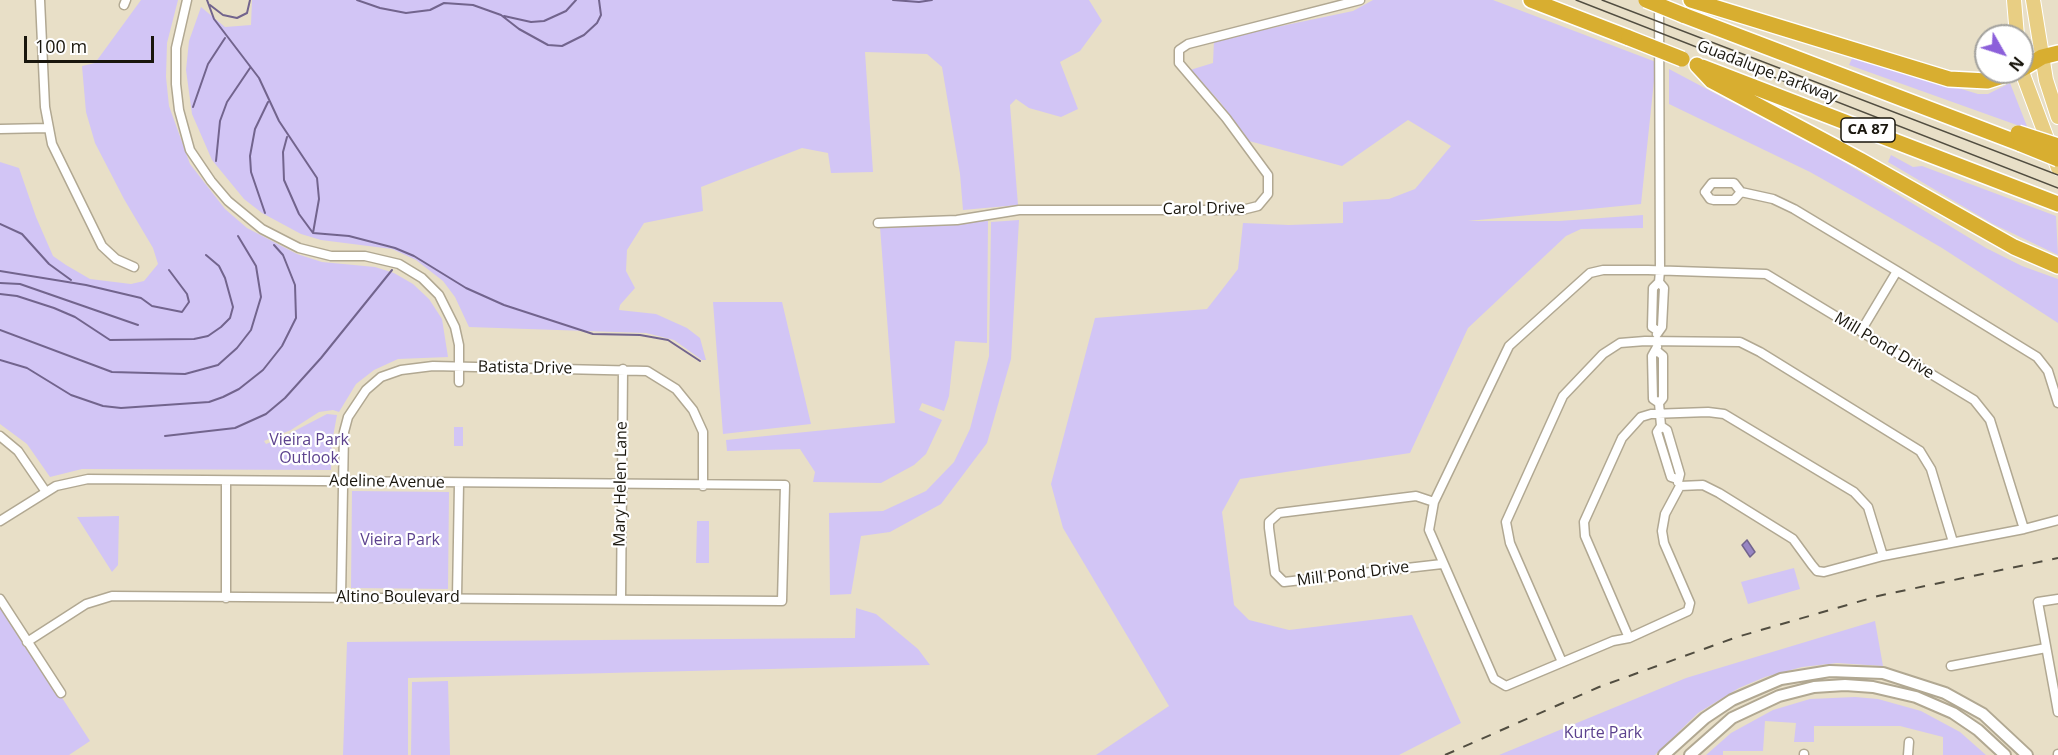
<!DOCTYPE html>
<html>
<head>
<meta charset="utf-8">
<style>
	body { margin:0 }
	#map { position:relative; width:2058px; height:755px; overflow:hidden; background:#e8dfc7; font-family:"Open Sans",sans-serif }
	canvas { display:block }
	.north { position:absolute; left:1974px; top:24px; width:60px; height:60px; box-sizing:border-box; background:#fff; border:2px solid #a3a29e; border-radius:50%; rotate:129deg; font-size:16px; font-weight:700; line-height:24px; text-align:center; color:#19160d }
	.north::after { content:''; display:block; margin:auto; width:21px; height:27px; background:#8c60da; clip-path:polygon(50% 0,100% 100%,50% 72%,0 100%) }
	.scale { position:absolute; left:24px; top:36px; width:130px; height:27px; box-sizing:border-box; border:3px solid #19160d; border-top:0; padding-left:8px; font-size:18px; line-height:21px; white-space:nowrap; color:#19160d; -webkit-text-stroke:4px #fff; paint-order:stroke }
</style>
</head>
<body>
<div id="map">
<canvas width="2058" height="755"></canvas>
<div class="north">N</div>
<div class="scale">100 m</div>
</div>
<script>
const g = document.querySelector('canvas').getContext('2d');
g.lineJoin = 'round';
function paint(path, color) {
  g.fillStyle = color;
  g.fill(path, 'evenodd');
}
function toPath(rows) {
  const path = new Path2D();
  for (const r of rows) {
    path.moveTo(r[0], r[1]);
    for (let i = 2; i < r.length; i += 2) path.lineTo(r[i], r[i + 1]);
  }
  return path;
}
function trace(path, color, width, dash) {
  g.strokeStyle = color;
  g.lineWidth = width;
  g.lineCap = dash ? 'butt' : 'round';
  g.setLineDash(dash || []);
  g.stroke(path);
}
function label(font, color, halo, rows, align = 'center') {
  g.font = font + ' "Open Sans",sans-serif';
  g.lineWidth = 4.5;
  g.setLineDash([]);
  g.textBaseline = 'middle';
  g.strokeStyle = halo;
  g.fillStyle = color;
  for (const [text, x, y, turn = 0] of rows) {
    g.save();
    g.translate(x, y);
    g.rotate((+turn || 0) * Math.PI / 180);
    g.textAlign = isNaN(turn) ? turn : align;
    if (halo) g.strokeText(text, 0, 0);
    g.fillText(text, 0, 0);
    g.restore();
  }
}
const green = toPath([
	[141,0,178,0,167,43,166,77,169,106,190,164,225,209,247,228,297,254,322,262,375,267,394,273,413,284,429,299,442,319,448,357,398,359,374,370,356,384,339,412,333,410,319,412,291,430,264,441,266,444,279,439,327,414,337,415,332,442,331,470,82,469,50,477,27,444,0,424,0,162,19,168,36,217,53,256,66,265,90,279,131,284,144,281,158,264,153,248,124,199,95,143,86,112,82,66,95,63],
	[252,0,1089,0,1102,21,1080,51,1060,62,1078,109,1061,117,1029,108,1016,99,1010,105,1018,205,963,210,960,174,942,67,927,54,865,52,873,172,831,173,828,153,802,148,701,187,703,211,644,223,627,250,626,271,635,288,620,305,619,310,656,314,687,328,700,338,706,360,702,360,674,340,646,333,469,327,455,297,443,281,416,260,392,249,321,240,301,234,262,213,244,199,212,160,192,114,186,70,189,41,201,7,225,27,251,25],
	[1373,0,1493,0,1656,62,1641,204,1468,221,1559,221,1643,215,1643,228,1581,229,1566,236,1468,328,1410,453,1240,479,1222,512,1234,605,1249,620,1289,630,1412,615,1461,723,1399,755,1096,755,1169,706,1063,528,1051,484,1095,318,1207,309,1238,269,1243,223,1289,225,1343,223,1343,202,1389,199,1415,189,1451,146,1408,120,1342,166,1249,141,1220,102,1190,70,1213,63,1214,40,1353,11],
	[1853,56,1978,94,1988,94,2010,83,2028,129,1849,65],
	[1669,69,1839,159,1986,248,2022,266,2058,279,2058,323,1942,248,1858,199,1810,172,1669,104],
	[1891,155,1913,167,1922,166,2056,216,2058,255,1993,224,1888,162],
	[1019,220,1011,359,987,443,941,504,890,532,861,536,851,594,830,595,829,513,883,511,926,491,954,462,970,429,989,356,991,222],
	[988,221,987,343,955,341,949,396,944,411,922,403,919,410,942,420,926,454,914,465,881,483,813,482,815,472,800,449,727,451,726,440,895,423,880,227],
	[713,302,782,302,811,424,723,434],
	[454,427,463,427,463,446,454,446],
	[352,491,449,492,448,589,351,588],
	[119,516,118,565,112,572,77,517],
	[697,521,709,521,709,563,696,563],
	[1794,568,1800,589,1748,604,1741,582],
	[0,602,90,741,69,755,0,755],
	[856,608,876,614,918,649,930,665,408,678,408,755,343,755,347,642,855,638],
	[1875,621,1883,666,1837,663,1802,667,1765,677,1739,688,1698,713,1655,755,1499,755,1686,678],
	[448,681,450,755,411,755,412,682],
	[1855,697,1878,699,1921,711,1960,732,1986,755,1943,755,1943,737,1900,726,1814,726,1814,742,1794,742,1796,723,1765,721,1763,751,1723,751,1723,755,1706,755,1731,733,1773,710,1810,699]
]);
const water = toPath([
	[1747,540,1755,552,1750,557,1742,545,1747,540]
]);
const stream = toPath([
	[207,0,214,19,259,78,279,121,317,178,319,199,313,233],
	[357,0,380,8,406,13,430,10,444,3,473,5,501,15,519,29,548,45,562,46,584,35,597,23,601,15,599,0],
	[893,0,919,2,932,0],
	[210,5,223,15,237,18,247,13,250,0],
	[504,16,531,22,544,21,566,11,576,0],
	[193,107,208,64,225,38],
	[287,137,283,152,284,180,299,214,313,233],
	[216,161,220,121,227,102,250,68],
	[265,213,251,172,250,156,255,129,268,102],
	[0,224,22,234,49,264,71,280],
	[313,233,349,236,395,248,414,256,466,288,504,305,593,334,640,335,668,340,700,361],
	[0,271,86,285,141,298,152,306,182,312,189,302,187,294,169,270],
	[0,283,20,284,138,325],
	[0,294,17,296,54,308,75,317,110,340,194,339,208,336,221,327,230,318,233,307,225,278,219,266,206,255],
	[0,330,112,372,185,374,218,365,237,348,251,330,261,297,256,266,238,236],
	[0,360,27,368,71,395,103,406,121,408,209,402,223,397,239,389,263,370,282,346,296,318,295,285,283,255,274,245],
	[165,436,235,428,266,414,285,398,321,358,392,270]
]);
const minor = toPath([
	[40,0,45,107,52,144,102,246,116,259,134,267],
	[187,0,176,48,176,84,179,110,190,150,211,181,228,201,262,229,299,248,331,256,365,256,399,264,422,278,439,295,455,327,459,345,459,382],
	[124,5,126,0],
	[0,129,48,128],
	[1705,192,1712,183,1734,183,1741,192,1773,199,1794,209,1897,271,2037,357,2048,371,2058,403],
	[1705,192,1710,199,1714,200,1734,200,1741,192],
	[878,223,957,220,1019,210,1242,210,1258,206,1268,194,1268,175,1226,118,1179,63,1179,50,1188,44,1360,0],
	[1658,331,1652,327,1653,288,1659,282,1660,271,1659,3],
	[1861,331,1897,271],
	[1657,334,1662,327,1664,288,1659,282],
	[1657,347,1652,356,1653,399,1659,403],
	[1657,351,1663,356,1663,398,1659,403,1661,426,1657,432,1671,477,1677,479],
	[1661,426,1667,430,1680,474,1678,482],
	[0,436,18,451,46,492],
	[1434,502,1416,496,1279,513,1269,522,1269,528,1275,573,1284,582,1442,564],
	[0,521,56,486,88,479,785,485,782,601,112,596,86,604,27,642],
	[2024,529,1990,420,1974,400,1766,274,1648,270,1603,270,1590,273,1509,346,1434,502,1429,530,1494,679,1506,686,1613,641,1629,638,1688,611,1690,603,1664,543,1662,531,1665,514,1680,486,1703,485,1719,493,1793,539,1812,565,1817,571,1824,572,1883,556,2024,529,2058,520],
	[341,597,344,432,348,417,366,390,381,377,401,370,433,366,647,371,676,389,693,410,703,432,703,486],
	[457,597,459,484],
	[226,598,226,481],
	[621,598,623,369],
	[0,599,61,693],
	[2058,599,2038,602,2058,712],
	[1629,638,1585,536,1584,522,1622,438,1641,417,1651,414,1708,412,1724,414,1854,492,1868,507,1883,556],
	[1562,662,1510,543,1506,522,1563,396,1603,354,1620,343,1645,341,1740,342,1760,352,1920,451,1931,469,1953,542],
	[1951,666,2046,648],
	[1804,755,1804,754],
	[1908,755,1909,742],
	[2058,755,2058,754]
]);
const tertiary = toPath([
	[1664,755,1705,718,1732,700,1781,679,1830,671,1883,673,1945,693,1983,714,2027,755],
	[1690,755,1732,718,1779,696,1814,687,1845,685,1873,687,1916,697,1953,713,1978,730,2005,755]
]);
const primary = toPath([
	[2014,0,2017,36],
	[2033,0,2046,80,2058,117],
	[2022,72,2058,168]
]);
const motorway = toPath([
	[1531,0,1629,38],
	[1691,0,1949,79,1987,81,2015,72],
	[1683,15,2021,144],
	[1697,65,1712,81,1860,160,2014,247,2058,266],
	[1702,67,2058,204],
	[2022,69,2042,57,2058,53]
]);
const tram = toPath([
	[1576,0,2058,188],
	[1602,0,2058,175]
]);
const rail = toPath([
	[1445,755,1599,687,1737,637,1878,596,2058,558]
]);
const motorwayBridge = toPath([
	[1646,0,1683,15],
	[1629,38,1682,59],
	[2018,133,2058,146],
	[2021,144,2058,159]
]);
const shields = [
	[1868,130,54]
];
const shieldNames = [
	["CA 87",1868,130]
];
const streetNames = [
	["Guadalupe Parkway",1767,72,21],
	["Carol Drive",1204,209,-1],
	["Mill Pond Drive",1884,346,31],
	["Batista Drive",525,368,1],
	["Adeline Avenue",387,482,1],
	["Mary Helen Lane",621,484,-89],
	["Mill Pond Drive",1353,574,-7],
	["Altino Boulevard",398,597]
];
const parkNames = [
	["Vieira Park",309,440],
	["Outlook",309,458],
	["Vieira Park",400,540],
	["Kurte Park",1603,733]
];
paint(green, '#d2c5f5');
paint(water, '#9886c4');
trace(water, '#72648d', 1.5);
trace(stream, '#72648d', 2);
trace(minor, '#b1a892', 11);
trace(tertiary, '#b1a892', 14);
trace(primary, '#fff', 16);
trace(motorway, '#fff', 18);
trace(minor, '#fff', 8);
trace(tertiary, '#fff', 10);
trace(primary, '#e8ce83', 14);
trace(motorway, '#d8ae30', 15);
trace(tram, '#514d40', 1.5);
trace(rail, '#514d40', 2, [10, 10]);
trace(motorwayBridge, '#fff', 18, []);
trace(motorwayBridge, '#d8ae30', 15);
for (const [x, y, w] of shields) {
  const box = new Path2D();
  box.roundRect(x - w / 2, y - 12, w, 24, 4.5);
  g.fillStyle = '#fff';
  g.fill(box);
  trace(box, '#19160d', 1.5);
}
label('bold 15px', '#19160d', null, shieldNames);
label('16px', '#19160d', '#fff', streetNames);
label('16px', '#5c428e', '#fff', parkNames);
</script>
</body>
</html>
